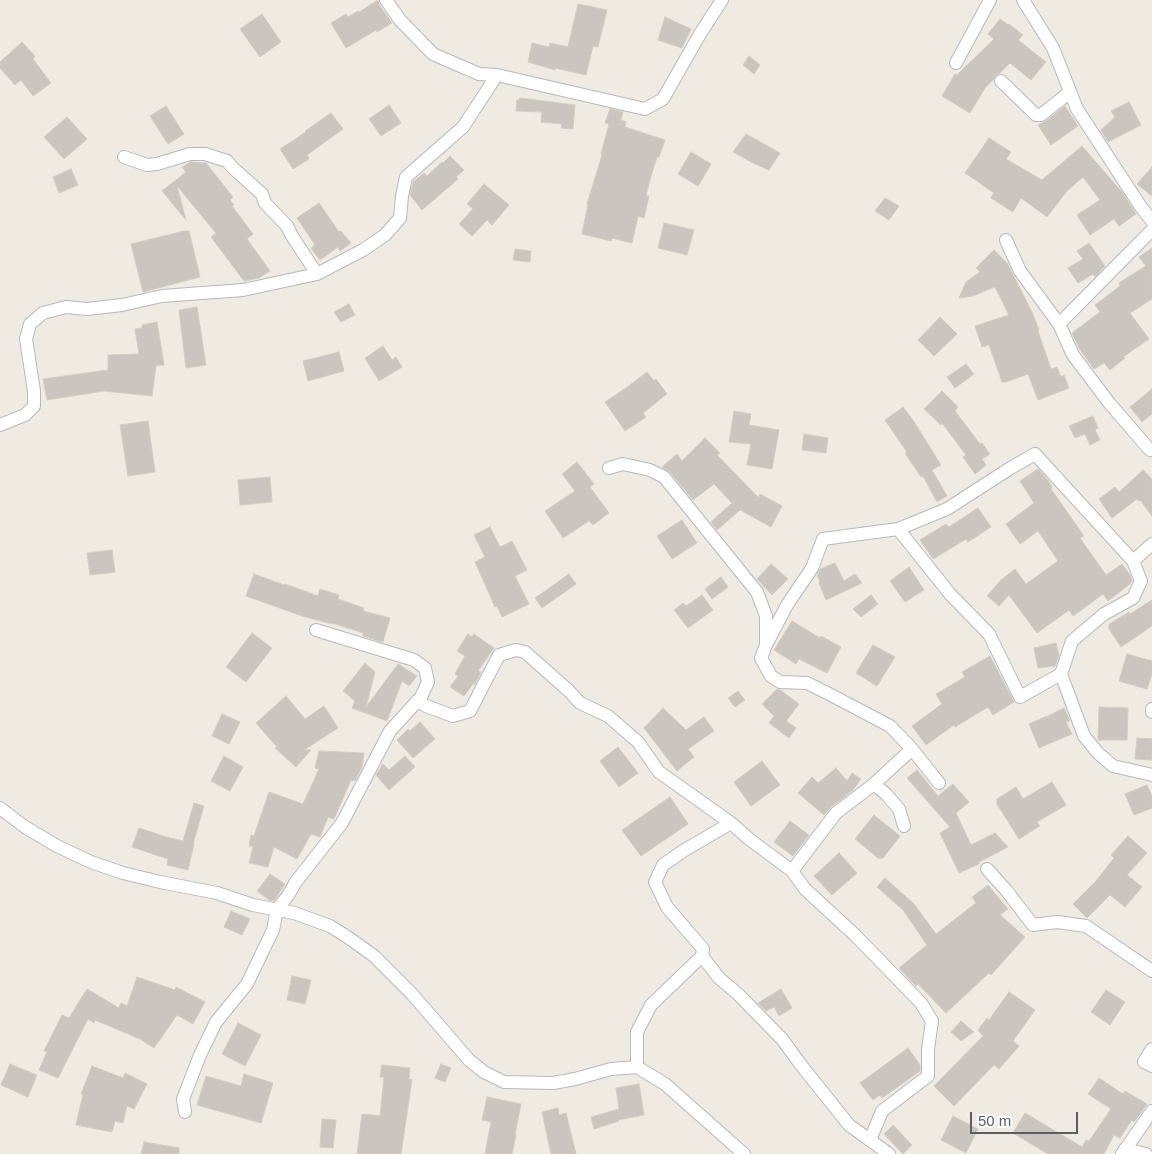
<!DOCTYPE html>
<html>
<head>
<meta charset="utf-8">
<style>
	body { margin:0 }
	#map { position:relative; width:1152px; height:1154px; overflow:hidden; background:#efebe2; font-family:Helvetica,sans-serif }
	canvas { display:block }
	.scale { position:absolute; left:970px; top:1112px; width:108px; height:22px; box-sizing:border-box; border:2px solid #5a5f64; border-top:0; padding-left:6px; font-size:15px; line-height:18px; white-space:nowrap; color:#5a5f64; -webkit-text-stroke:4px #fff; paint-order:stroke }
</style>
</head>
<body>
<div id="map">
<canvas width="1152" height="1154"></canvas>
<div class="scale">50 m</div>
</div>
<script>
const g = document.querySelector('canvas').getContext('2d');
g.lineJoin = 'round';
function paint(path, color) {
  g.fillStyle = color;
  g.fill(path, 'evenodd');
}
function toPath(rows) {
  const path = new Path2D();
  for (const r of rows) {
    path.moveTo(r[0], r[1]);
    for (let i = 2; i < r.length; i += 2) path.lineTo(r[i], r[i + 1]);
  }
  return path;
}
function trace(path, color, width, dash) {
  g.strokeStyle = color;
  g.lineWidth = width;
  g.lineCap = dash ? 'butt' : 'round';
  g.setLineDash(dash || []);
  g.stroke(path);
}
const building = toPath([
	[378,0,379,5,392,23,377,32,376,30,346,48,331,23,346,14,348,17,358,11,359,12,378,0],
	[578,4,607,10,598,47,593,46,586,75,555,68,555,70,528,62,532,43,549,47,550,43,568,47,578,4],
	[262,14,281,42,260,57,240,29,262,14],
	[665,17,691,29,682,48,658,40,665,17],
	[1000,19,1008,25,1009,24,1023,35,1018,40,1046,62,1031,80,1010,63,1000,73,996,75,993,80,985,88,970,113,942,96,955,74,957,75,994,39,988,34,1000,19],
	[22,42,35,56,33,59,51,83,33,96,21,80,15,85,0,68,0,62,22,42],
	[749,56,760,65,754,74,743,65,749,56],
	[520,98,575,105,573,129,561,128,562,124,541,122,542,112,516,111,517,100,519,100,520,98],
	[1129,102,1141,125,1108,142,1101,130,1115,117,1111,111,1129,102],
	[389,105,401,123,381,136,369,119,389,105],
	[166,106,184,134,168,144,150,116,166,106],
	[1065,106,1078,126,1051,145,1038,125,1046,121,1065,106],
	[610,109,623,112,621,120,626,122,625,127,665,140,659,157,657,157,649,183,646,196,649,196,644,218,638,216,632,243,612,238,611,241,582,234,588,204,587,204,602,155,601,154,609,124,605,123,610,109],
	[331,113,343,129,307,155,309,159,293,169,280,149,306,132,305,131,331,113],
	[67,117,87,139,64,159,44,137,67,117],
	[746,134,780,153,769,170,753,163,733,152,746,134],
	[989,138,1011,152,1006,159,1042,180,1082,146,1122,192,1136,214,1119,226,1114,219,1090,235,1077,215,1100,200,1083,177,1067,191,1047,217,1021,198,1013,212,991,198,994,193,965,173,989,138],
	[691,152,711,164,698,186,678,174,691,152],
	[450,156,464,170,456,177,458,179,422,210,410,195,413,182,424,173,427,176,442,162,443,163,450,156],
	[191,162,206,163,233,197,230,200,234,205,232,206,253,234,247,239,270,271,259,278,244,281,211,237,216,233,177,186,186,220,162,191,186,172,182,167,191,162],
	[1152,167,1152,196,1137,184,1152,167],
	[71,169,78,185,59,193,53,177,71,169],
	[484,184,509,205,492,225,487,220,472,236,459,224,473,209,467,204,484,184],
	[885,198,899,206,889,220,875,211,885,198],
	[319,203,339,232,341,231,351,243,340,251,338,247,320,260,311,248,315,245,297,218,319,203],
	[664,223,694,230,687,255,658,248,664,223],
	[184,231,189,231,200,277,143,292,131,244,184,231],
	[1089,243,1105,266,1095,277,1093,274,1078,283,1068,268,1083,259,1077,251,1089,243],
	[1152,248,1152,299,1130,313,1149,339,1123,357,1125,358,1110,370,1104,363,1094,369,1079,348,1072,333,1100,312,1095,305,1120,286,1119,283,1146,266,1139,257,1152,248],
	[515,249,531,251,530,262,513,260,515,249],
	[994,250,1007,263,1032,312,1039,330,1038,331,1051,369,1057,367,1061,377,1064,375,1069,388,1038,400,1028,374,1006,382,1002,382,989,345,982,347,975,326,1009,315,995,287,973,296,959,298,966,282,980,272,976,268,994,250],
	[349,304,355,315,341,322,334,312,349,304],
	[197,307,206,365,186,368,179,310,197,307],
	[940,317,957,334,934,356,918,340,940,317],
	[157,322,164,365,156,366,152,396,104,391,47,400,43,379,108,370,108,355,139,354,135,329,142,328,142,325,157,322],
	[383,346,392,360,396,357,402,367,379,381,365,358,383,346],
	[339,352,344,371,308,381,303,361,339,352],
	[966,364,974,374,955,388,947,377,966,364],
	[647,372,654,381,656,379,667,394,643,413,646,417,625,431,605,402,626,388,647,372],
	[1152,389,1152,414,1142,422,1130,407,1152,389],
	[942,391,958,407,955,411,980,444,982,443,990,454,982,459,986,465,975,474,963,457,966,455,942,423,941,425,924,409,942,391],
	[903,407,913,420,941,465,932,470,947,496,937,502,923,476,921,477,905,453,907,452,885,420,903,407],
	[734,411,751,414,749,425,779,430,772,469,747,465,751,444,729,442,734,411],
	[1093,416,1098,428,1095,430,1100,440,1090,445,1085,434,1075,438,1069,426,1093,416],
	[148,421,155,472,128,476,120,425,148,421],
	[804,434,828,438,826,453,802,450,804,434],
	[705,438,720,453,717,455,759,498,760,494,782,506,771,527,740,510,717,530,711,522,732,503,714,484,693,500,670,472,662,467,677,454,682,461,705,438],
	[577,462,594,484,590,487,609,513,593,525,589,521,563,538,545,511,575,491,562,474,577,462],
	[1038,469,1048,480,1052,487,1051,489,1084,536,1080,538,1106,575,1122,564,1130,575,1132,581,1130,584,1108,601,1103,594,1073,616,1069,610,1037,633,1009,595,999,606,987,596,1001,580,1015,569,1026,584,1058,561,1038,531,1020,544,1006,524,1034,503,1020,481,1038,469],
	[1143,470,1152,479,1152,516,1140,500,1139,501,1137,499,1112,518,1099,499,1115,487,1119,492,1143,470],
	[270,477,272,502,240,505,238,480,270,477],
	[978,508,991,527,968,542,966,539,933,559,920,540,946,524,949,527,978,508],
	[682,520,697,543,672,559,657,536,682,520],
	[490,527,500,547,512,541,527,570,515,576,529,604,502,617,497,606,495,607,475,562,485,557,474,535,490,527],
	[112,550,115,572,90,575,87,553,112,550],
	[835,563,844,581,855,574,862,583,826,600,819,583,820,582,817,575,820,569,835,563],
	[771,564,788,579,772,595,757,579,771,564],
	[909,567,924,590,905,602,890,581,909,567],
	[254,574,284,585,285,584,318,596,320,589,339,595,338,599,364,608,363,611,390,618,383,642,363,636,363,633,332,623,332,624,302,616,246,596,254,574],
	[569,574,576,584,542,608,535,598,569,574],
	[721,577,728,587,712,599,705,589,721,577],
	[702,595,713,610,688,628,674,610,683,603,686,606,702,595],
	[871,595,878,604,861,617,853,609,871,595],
	[1152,600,1152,626,1121,647,1109,629,1109,624,1129,612,1130,614,1152,600],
	[792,621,820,638,821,636,841,647,827,673,799,659,796,664,774,650,792,621],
	[252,633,272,648,246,682,226,667,252,633],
	[468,634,472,637,474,634,494,648,478,671,481,672,475,684,473,684,464,696,450,687,458,676,455,674,465,656,457,651,468,634],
	[1056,643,1059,655,1055,666,1038,668,1034,648,1056,643],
	[873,645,895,657,877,686,856,673,873,645],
	[1127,654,1152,661,1152,674,1147,689,1119,681,1127,654],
	[990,656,1014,702,993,715,988,707,955,727,954,725,926,745,912,726,942,704,936,694,965,677,962,672,990,656],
	[365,663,375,672,366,707,398,664,417,676,409,686,402,681,387,721,352,708,355,701,343,691,365,663],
	[777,689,780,690,799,704,786,721,796,728,789,738,769,723,774,716,762,704,777,689],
	[738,691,745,700,735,707,728,698,738,691],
	[286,696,305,719,324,706,338,728,304,750,311,750,296,767,275,748,277,747,256,723,286,696],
	[1099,707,1128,708,1127,740,1098,740,1099,707],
	[663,708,686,730,704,717,714,731,688,749,694,757,677,771,644,728,663,708],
	[1064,708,1070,721,1066,722,1072,734,1039,748,1029,724,1047,716,1048,718,1048,716,1064,708],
	[222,714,240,722,229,744,212,736,222,714],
	[420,722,435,739,413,758,397,740,408,729,410,731,420,722],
	[1137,738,1152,739,1152,760,1135,759,1137,738],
	[618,747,638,773,619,787,600,761,618,747],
	[319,751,364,753,362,767,355,781,351,780,334,819,328,817,320,837,311,834,297,859,274,847,268,867,249,863,253,847,249,846,251,835,254,836,269,792,303,804,319,769,315,768,319,751],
	[224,756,243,767,230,791,211,781,224,756],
	[405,756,415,767,389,790,376,775,383,764,389,770,405,756],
	[762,761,780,785,751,806,734,782,762,761],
	[836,768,847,781,852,773,861,779,853,790,831,807,824,815,798,793,812,777,818,783,836,768],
	[917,770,938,796,953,784,969,802,956,813,971,845,995,833,1008,847,979,862,979,864,959,873,940,833,950,827,907,778,917,770],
	[1052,782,1066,805,1037,822,1040,826,1019,839,997,804,997,799,1016,787,1023,799,1052,782],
	[1147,785,1152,796,1152,808,1134,815,1125,794,1147,785],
	[670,797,688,824,641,856,622,830,670,797],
	[194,803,204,806,193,844,194,844,188,870,167,865,168,859,132,847,139,828,166,837,183,841,194,803],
	[874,815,900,836,883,858,878,858,855,839,874,815],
	[790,821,809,835,793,856,774,842,790,821],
	[1128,836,1147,853,1127,875,1142,887,1125,907,1110,895,1087,918,1073,904,1096,881,1114,858,1111,855,1128,836],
	[839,853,857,873,832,895,814,876,839,853],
	[270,874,285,884,274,901,269,900,257,891,270,874],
	[885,878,914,904,936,934,976,903,972,897,988,885,1008,909,1000,915,1025,937,991,975,989,973,946,1013,918,984,916,986,899,968,927,945,903,910,877,887,885,878],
	[231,911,250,919,242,935,224,927,231,911],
	[292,976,311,980,305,1004,287,1000,292,976],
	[137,977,175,990,176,987,205,1002,193,1024,177,1015,154,1048,140,1039,95,1020,94,1023,88,1019,58,1078,39,1070,47,1052,44,1051,62,1015,69,1018,87,989,119,1008,121,1003,127,1006,137,977],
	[781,989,792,1008,779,1016,774,1007,766,1011,758,1003,781,989],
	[1106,990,1125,1002,1110,1025,1091,1012,1106,990],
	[1009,992,1035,1010,1013,1041,1019,1046,999,1069,994,1065,954,1106,934,1086,983,1036,978,1030,987,1018,989,1020,1009,992],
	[961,1021,974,1032,961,1041,951,1032,961,1021],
	[238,1023,261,1035,245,1066,222,1054,238,1023],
	[908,1048,920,1065,920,1071,882,1098,880,1095,873,1100,860,1083,908,1048],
	[10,1064,37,1075,28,1097,1,1085,10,1064],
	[441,1064,451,1068,445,1082,435,1078,441,1064],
	[382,1065,410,1068,409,1079,412,1080,401,1154,357,1154,362,1114,380,1116,384,1077,380,1077,382,1065],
	[92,1066,123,1078,125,1073,147,1084,134,1109,127,1106,123,1123,115,1121,112,1132,76,1125,83,1094,81,1094,92,1066],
	[244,1074,273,1083,261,1123,197,1105,206,1076,241,1086,244,1074],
	[1099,1078,1123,1094,1125,1091,1147,1104,1134,1122,1132,1120,1120,1138,1114,1135,1104,1154,1048,1154,1013,1133,1025,1113,1082,1147,1086,1140,1089,1141,1111,1109,1088,1094,1099,1078],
	[639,1084,644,1115,618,1120,619,1121,594,1129,591,1117,619,1109,616,1088,639,1084],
	[487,1097,521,1104,515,1134,516,1135,512,1154,485,1154,491,1122,482,1120,487,1097],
	[558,1108,559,1115,566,1113,576,1154,551,1154,542,1112,558,1108],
	[953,1116,978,1129,966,1153,941,1140,953,1116],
	[322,1119,336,1120,333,1148,320,1147,322,1119],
	[893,1125,912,1145,903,1154,884,1134,893,1125],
	[144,1142,179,1148,179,1154,141,1154,144,1142]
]);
const street = toPath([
	[386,0,400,20,433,54,479,74,497,75],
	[1023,0,1053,48,1077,109,1141,207,1152,221],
	[956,63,990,0],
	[1001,81,1036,115,1041,115,1070,92],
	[124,157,147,165,157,164,190,154,205,154,227,161,233,168,262,194,265,203,287,226,292,236,317,274],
	[1006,240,1020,271,1059,324,1152,230],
	[1059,324,1073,355,1110,404,1150,450,1152,450],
	[0,425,25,415,34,406,34,391,26,339,30,324,43,313,66,307,87,309,122,305,162,296,243,290,317,274,363,250,385,235,400,218,402,196,406,177,463,127,497,75,645,109,663,99,700,34,722,0],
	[609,468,623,464,650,470,664,477,757,592,766,616,766,645,761,658,771,676,780,682,807,683,831,695,890,726,912,749,874,784,886,794,899,809,904,826],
	[898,529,950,594,989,634,1020,697,1061,674,1072,641,1104,614,1133,598,1141,581,1133,561,1152,544],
	[767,643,787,605,812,568,823,539,898,529,947,509,1009,469,1035,454,1133,561],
	[1061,674,1084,736,1098,753,1113,766,1152,775],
	[417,701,426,706,453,716,470,711,499,655,516,650,525,652,569,691,580,703,608,716,638,742,659,772,731,823,749,839,792,871,805,889,856,936,921,1003,932,1021,928,1049,928,1076,882,1111,870,1140],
	[1152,709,1152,712],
	[912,749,939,783],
	[0,808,25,827,57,846,91,862,123,873,160,882,217,893,253,905,294,913,330,926,349,938,374,956,412,994,469,1060,484,1072,504,1082,553,1083,575,1079,611,1069,637,1067,665,1084,744,1154],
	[987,869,1006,890,1033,925,1057,922,1086,926,1152,971],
	[792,871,836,813,874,784],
	[702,956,719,978,738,994,782,1039,801,1065,849,1125,885,1151,889,1154],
	[1152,1049,1144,1062,1152,1066],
	[637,1067,637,1032,651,1005,702,956,703,949,667,907,655,882,663,865,683,851,731,823],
	[185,1112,183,1099,200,1055,216,1022,247,984,273,930,277,910,289,894,295,883,342,823,390,731,421,697,428,682,425,668,414,660,316,630],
	[1125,1149,1146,1154],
	[1122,1154,1152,1111]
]);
paint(building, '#cac5bf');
trace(building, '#d4ccc0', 1);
trace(street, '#b5b9be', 14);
trace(street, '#fff', 12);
</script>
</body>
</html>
